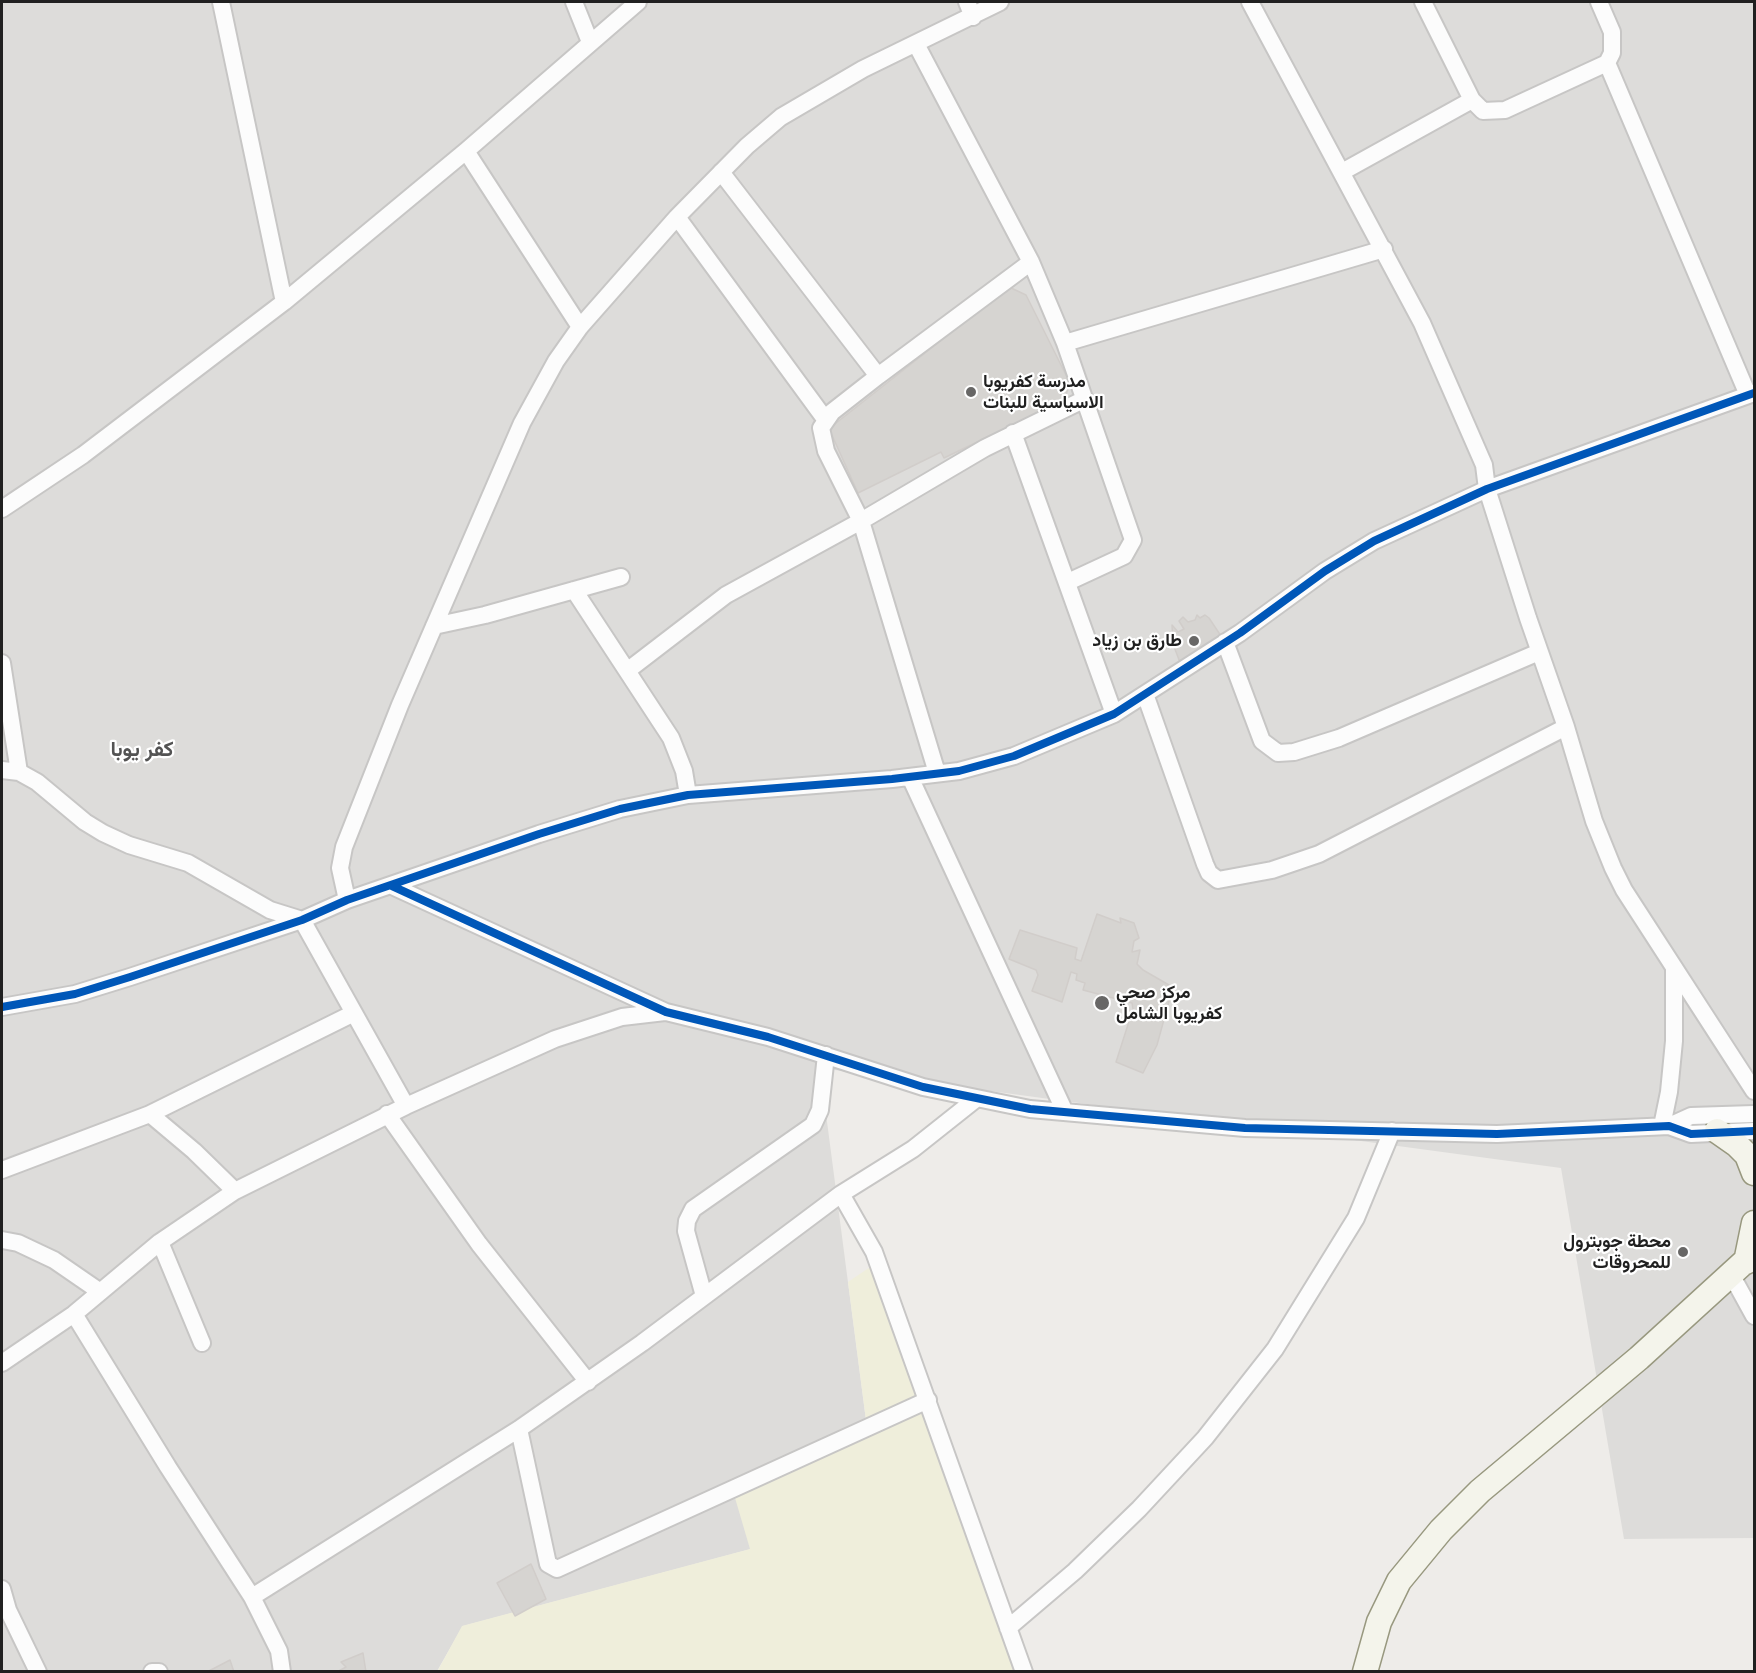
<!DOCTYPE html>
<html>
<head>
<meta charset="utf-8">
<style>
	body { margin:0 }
	#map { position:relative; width:1756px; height:1673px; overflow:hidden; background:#eeece9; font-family:"PT Sans",sans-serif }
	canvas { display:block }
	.frame { position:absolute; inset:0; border:3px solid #202020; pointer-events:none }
</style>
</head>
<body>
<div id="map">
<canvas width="1756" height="1673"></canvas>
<div class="frame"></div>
</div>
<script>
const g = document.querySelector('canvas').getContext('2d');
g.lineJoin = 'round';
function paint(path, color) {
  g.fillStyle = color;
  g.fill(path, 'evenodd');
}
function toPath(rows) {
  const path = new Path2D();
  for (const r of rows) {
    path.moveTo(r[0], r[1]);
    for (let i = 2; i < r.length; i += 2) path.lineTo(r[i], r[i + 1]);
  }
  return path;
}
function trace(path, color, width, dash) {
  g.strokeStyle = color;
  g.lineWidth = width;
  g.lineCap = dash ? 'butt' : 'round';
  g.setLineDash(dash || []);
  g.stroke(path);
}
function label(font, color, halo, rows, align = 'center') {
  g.font = font + ' "PT Sans",Vazirmatn,sans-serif';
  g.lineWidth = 4.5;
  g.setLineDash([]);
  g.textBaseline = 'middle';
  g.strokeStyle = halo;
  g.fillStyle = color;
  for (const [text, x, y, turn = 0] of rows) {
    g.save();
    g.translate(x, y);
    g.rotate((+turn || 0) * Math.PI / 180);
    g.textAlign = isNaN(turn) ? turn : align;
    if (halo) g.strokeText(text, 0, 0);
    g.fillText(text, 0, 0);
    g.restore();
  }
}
const residential = toPath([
	[2,2,1754,2,1754,1538,1624,1539,1561,1168,820,1068,867,1428,751,1549,463,1626,437,1671,2,1672]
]);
const farmland = toPath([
	[885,1257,1034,1671,437,1672,462,1626,750,1549,733,1491,867,1428,848,1282]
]);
const building = toPath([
	[1009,287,1026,295,1070,383,1064,400,944,458,941,452,858,493,831,433,831,427,1009,287],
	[1197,615,1200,618,1205,615,1209,618,1221,636,1181,665,1173,644,1172,625,1178,632,1184,629,1179,621,1183,617,1188,622,1195,620,1197,615],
	[1097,914,1121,923,1120,918,1134,923,1139,938,1134,941,1132,952,1140,950,1137,964,1143,970,1169,985,1171,994,1157,1045,1143,1073,1116,1062,1133,1009,1132,1003,1083,990,1085,983,1076,980,1077,974,1071,972,1062,1002,1032,991,1038,975,1036,970,1009,959,1020,930,1077,948,1075,959,1081,961,1097,914],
	[531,1564,546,1599,515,1616,497,1583,531,1564],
	[363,1653,366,1672,337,1672,346,1667,341,1662,363,1653],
	[230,1660,234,1672,207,1672,230,1660]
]);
const street = toPath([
	[221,2,284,302],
	[574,2,590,42],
	[967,2,973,17],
	[1250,2,1422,323,1484,465,1487,489,1528,618,1566,727,1594,821,1613,868,1624,890,1754,1091],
	[1423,2,1472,100,1483,111,1505,110,1607,63],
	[1599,2,1612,32,1612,53,1607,63,1748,395],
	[916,44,1031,262,1065,343,1133,540,1124,556,1068,582],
	[466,151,580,327],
	[721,172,878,376],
	[1342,172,1472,100],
	[677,217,825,419],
	[1065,343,1384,249],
	[1013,433,1114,714],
	[2,509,83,455,284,302,466,151,638,2],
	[574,590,671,738,684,771,688,795],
	[434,626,485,615,621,577],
	[1225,642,1262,741,1278,753,1294,752,1339,738,1539,652],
	[2,663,19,772],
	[627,671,726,595,861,521,985,448,1085,399],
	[1145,694,1205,864,1209,873,1218,880,1272,870,1319,854,1566,727],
	[2,770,19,772,37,782,85,822,103,833,129,845,188,863,270,910,302,920,406,1106],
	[937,773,861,521,826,451,821,428,832,412,878,376,1031,262],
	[910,777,1065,1112],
	[392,886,666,1012,768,1037,923,1087,1030,1109,1245,1128,1497,1134,1669,1126,1691,1134,1754,1131],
	[347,900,340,868,344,847,400,705,522,423,556,361,580,327,677,217,747,146,781,117,863,69,1000,2],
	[2,1007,75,994,130,977,302,920,347,900,539,834,620,809,688,795,892,779,959,771,1014,756,1114,714,1240,633,1325,571,1374,541,1487,489,1754,393],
	[150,1114,194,1151,235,1191],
	[387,1114,479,1244,588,1382],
	[1662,1126,1669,1092,1674,1041,1674,968],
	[1669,1126,1691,1116,1754,1114],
	[2,1170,150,1114,354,1013],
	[841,1194,874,1252,1024,1672],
	[2,1240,18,1243,54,1260,99,1291],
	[160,1242,202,1343],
	[1732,1276,1754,1316],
	[704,1296,686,1231,687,1221,693,1209,813,1125,820,1110,826,1055],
	[74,1314,168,1467,252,1597,279,1651,282,1672],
	[2,1363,74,1314,160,1242,235,1191,406,1106,555,1039,622,1017,665,1012],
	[519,1429,548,1564,557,1569,928,1400],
	[2,1589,8,1610,38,1672],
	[252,1597,519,1429,642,1343,841,1194,913,1149,976,1099],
	[1008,1628,1075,1571,1139,1509,1205,1438,1275,1349,1356,1218,1392,1131],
	[152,1672,159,1672]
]);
const secondary = toPath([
	[1717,1131,1737,1145,1747,1155,1754,1173],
	[1746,1262,1754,1223],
	[1365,1672,1379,1622,1399,1581,1441,1530,1480,1491,1639,1358,1754,1253]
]);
const cycleway = toPath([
	[392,886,666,1012,768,1037,923,1087,1030,1109,1245,1128,1497,1134,1669,1126,1691,1134,1754,1131],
	[2,1007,75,994,130,977,302,920,347,900,539,834,620,809,688,795,892,779,959,771,1014,756,1114,714,1240,633,1325,571,1374,541,1487,489,1754,393]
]);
const markers = [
	[971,392,6,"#686766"],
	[1194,641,6,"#686766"],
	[1102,1003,8,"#686766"],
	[1683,1252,6,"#686766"]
];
const poiNames = [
	["مدرسة كفريوبا",983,382],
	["الاسياسية للبنات",983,403],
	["طارق بن زياد",1182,641,"right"],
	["مركز صحي",1116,993],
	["كفريوبا الشامل",1116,1014],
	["محطة جوبترول",1671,1242,"right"],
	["للمحروقات",1671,1263,"right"]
];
const quarterNames = [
	["كفر يوبا",142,750]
];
paint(residential, '#dddcda');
paint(farmland, '#efeedb');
paint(building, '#d6d4d1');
trace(building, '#d1cdca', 1.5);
trace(street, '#c7c6c5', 20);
trace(secondary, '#98987f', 27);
trace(street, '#fcfcfc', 16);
trace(secondary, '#f4f4eb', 24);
trace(cycleway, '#0057b8', 8);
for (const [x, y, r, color] of markers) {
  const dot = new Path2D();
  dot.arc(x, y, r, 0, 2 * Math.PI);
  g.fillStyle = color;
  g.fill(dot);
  trace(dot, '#fff', 2);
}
label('bold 18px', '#202020', '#fff', poiNames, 'left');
label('bold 21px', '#535353', '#fff', quarterNames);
</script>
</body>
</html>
